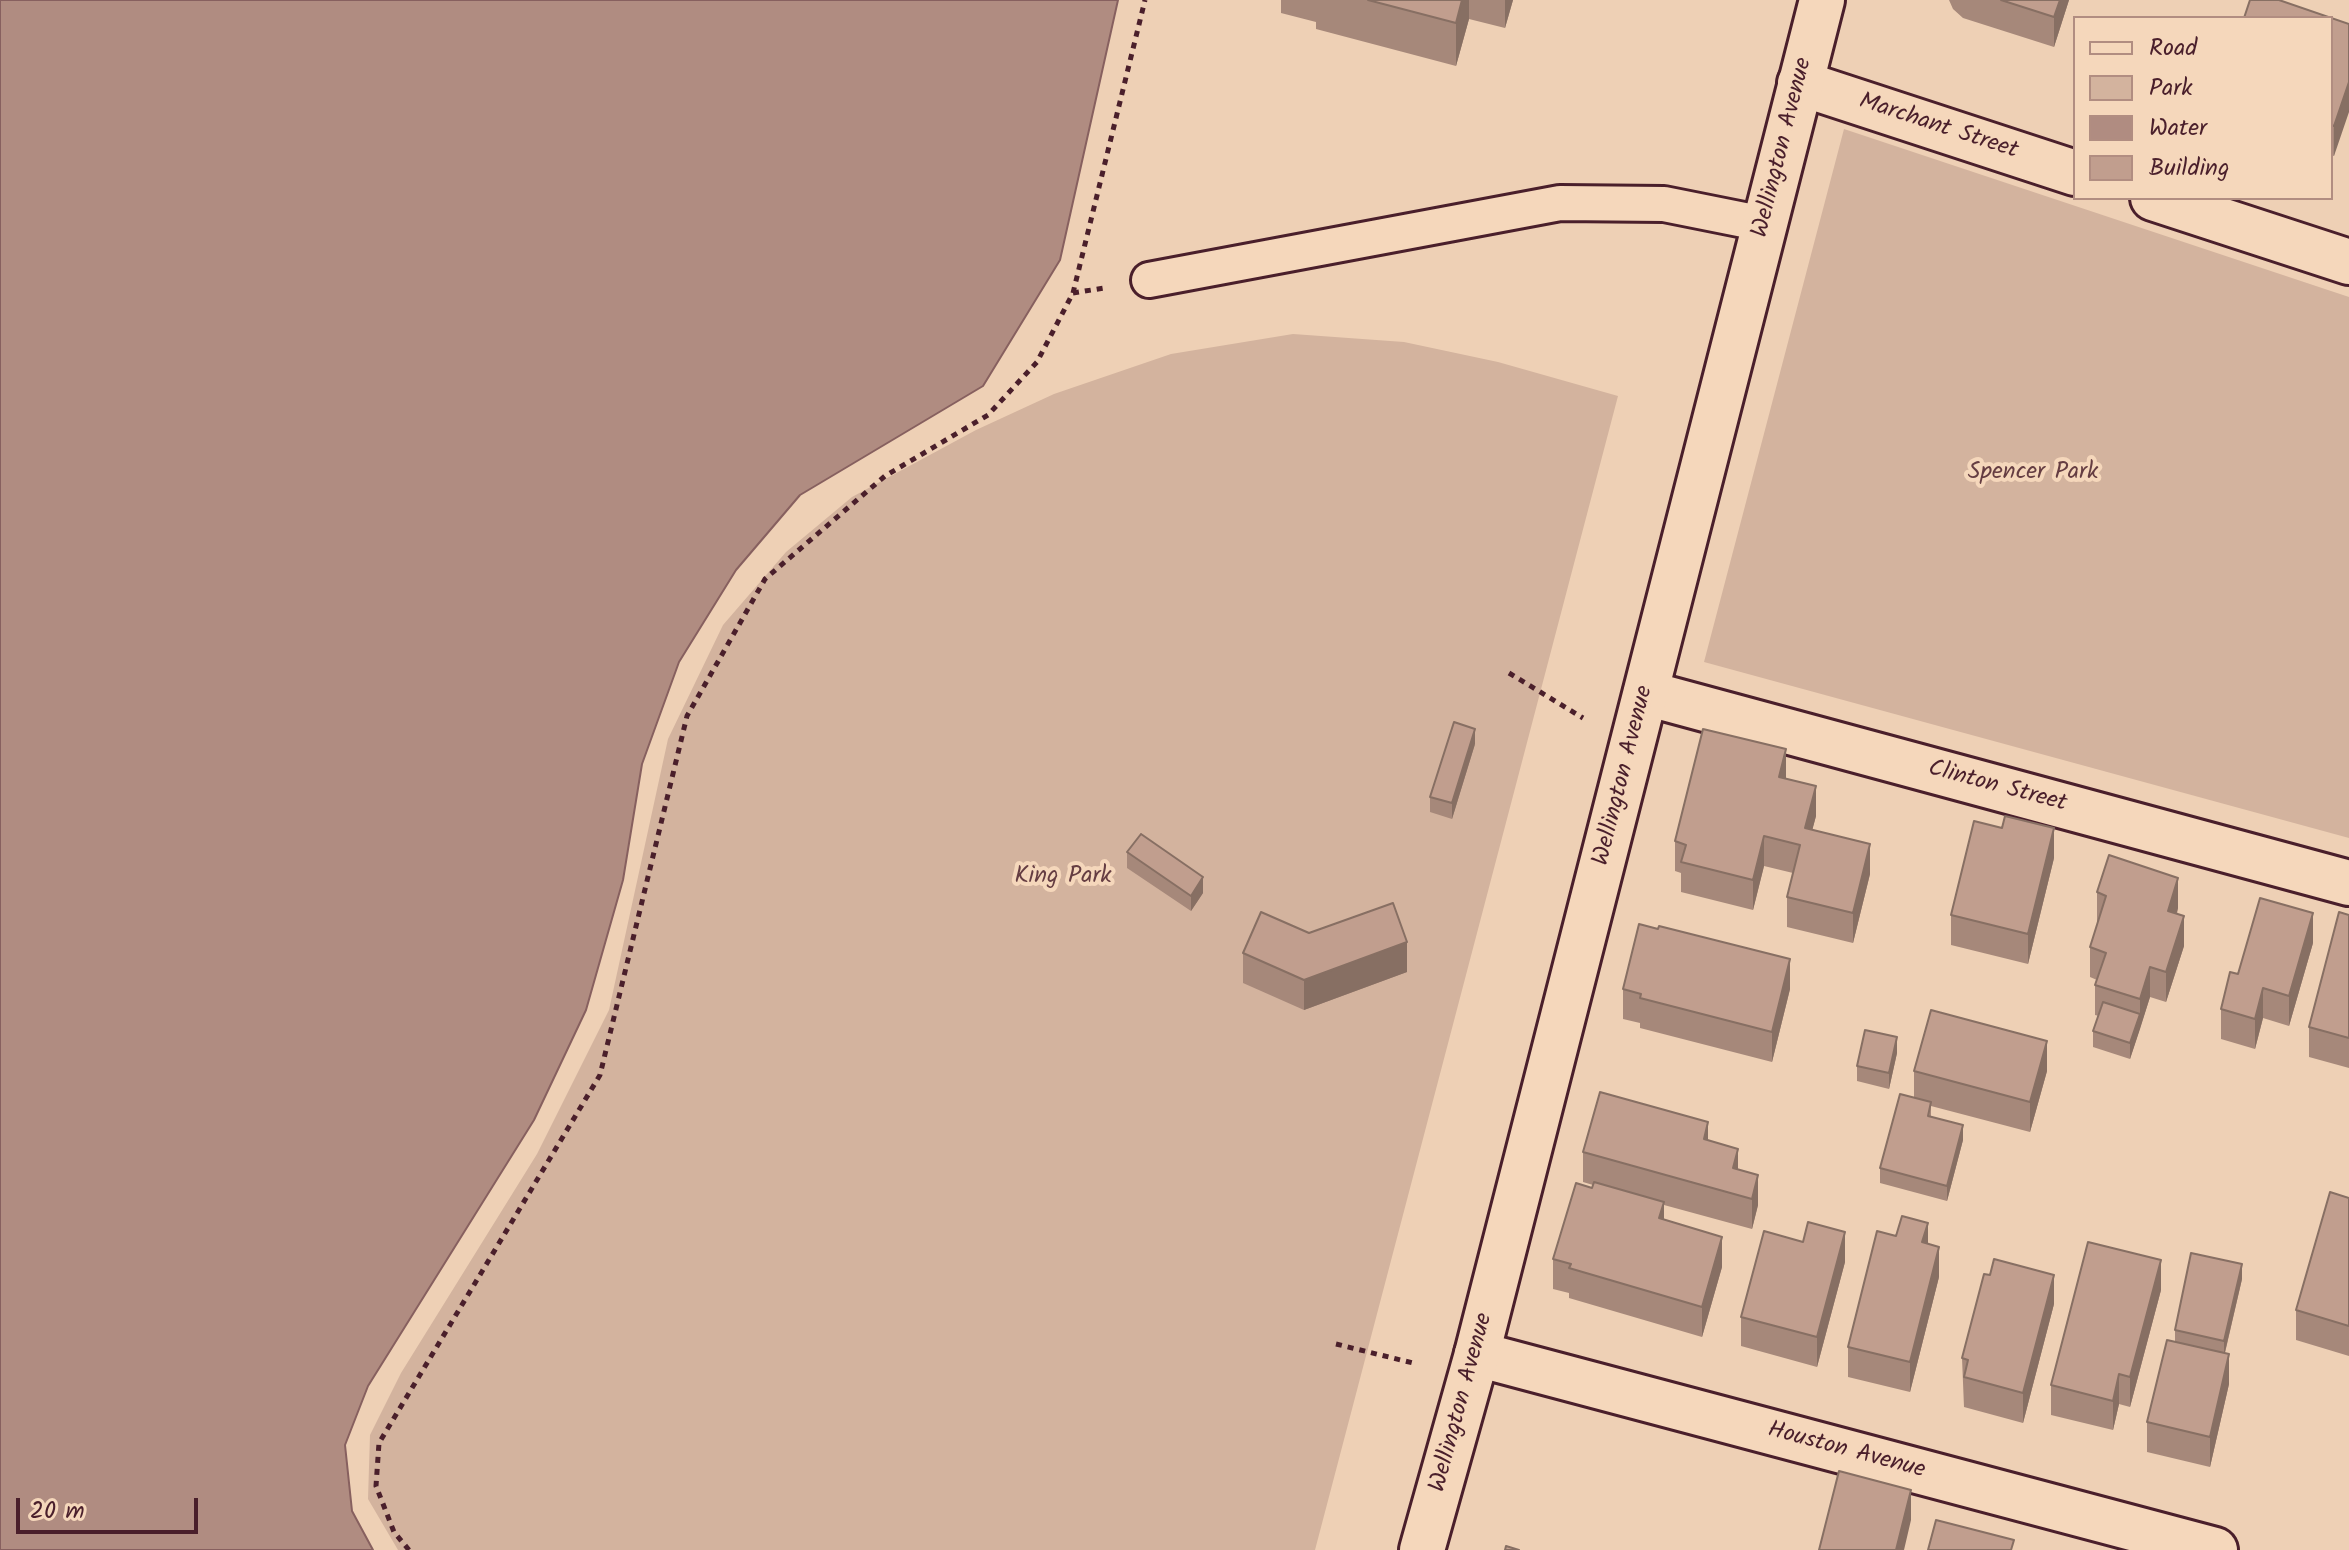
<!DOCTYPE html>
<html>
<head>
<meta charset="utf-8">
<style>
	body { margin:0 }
	#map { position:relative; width:2349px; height:1550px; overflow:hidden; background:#eed0b5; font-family:Kalam,sans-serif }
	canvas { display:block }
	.legend { position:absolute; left:2073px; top:16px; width:260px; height:184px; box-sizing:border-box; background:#f5d7bb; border:2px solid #b18d81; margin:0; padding:10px 14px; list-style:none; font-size:24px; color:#4a1f2b }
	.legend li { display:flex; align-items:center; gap:16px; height:40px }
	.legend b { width:40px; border:2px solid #b18d81 }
	.scale { position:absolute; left:16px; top:1498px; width:182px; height:36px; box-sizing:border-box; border:4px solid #4a1f2b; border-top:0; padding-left:10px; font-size:24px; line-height:28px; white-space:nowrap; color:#4a1f2b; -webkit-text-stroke:6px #f5d7bb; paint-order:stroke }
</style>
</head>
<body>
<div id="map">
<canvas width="2349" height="1550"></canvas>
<ul class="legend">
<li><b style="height:10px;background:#f5d7bb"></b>Road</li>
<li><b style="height:22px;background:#d3b39e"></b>Park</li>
<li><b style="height:22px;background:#b08c81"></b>Water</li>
<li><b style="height:22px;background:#c19e8e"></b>Building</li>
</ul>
<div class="scale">20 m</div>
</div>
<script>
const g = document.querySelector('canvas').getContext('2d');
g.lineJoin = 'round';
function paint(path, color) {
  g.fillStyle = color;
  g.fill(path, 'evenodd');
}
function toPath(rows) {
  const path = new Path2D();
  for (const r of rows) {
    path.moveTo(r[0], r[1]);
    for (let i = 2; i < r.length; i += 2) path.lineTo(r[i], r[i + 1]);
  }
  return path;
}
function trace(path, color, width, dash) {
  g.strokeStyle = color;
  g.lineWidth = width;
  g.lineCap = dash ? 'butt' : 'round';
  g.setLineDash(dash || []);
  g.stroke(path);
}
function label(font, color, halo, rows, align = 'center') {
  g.font = font + ' Kalam,sans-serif';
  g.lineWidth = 8;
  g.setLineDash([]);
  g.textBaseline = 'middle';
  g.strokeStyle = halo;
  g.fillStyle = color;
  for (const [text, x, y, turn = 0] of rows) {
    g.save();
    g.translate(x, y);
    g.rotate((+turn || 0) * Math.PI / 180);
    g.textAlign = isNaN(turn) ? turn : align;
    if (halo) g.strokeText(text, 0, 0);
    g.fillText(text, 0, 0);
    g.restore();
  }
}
const green = toPath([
	[1844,129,2349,297,2349,838,1704,662],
	[1293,334,1404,342,1498,362,1618,396,1315,1550,398,1550,368,1499,370,1435,401,1373,537,1154,609,1010,668,739,723,625,786,552,852,497,976,430,1054,394,1171,354]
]);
const water = toPath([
	[0,0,1118,0,1060,260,983,386,800,495,736,570,679,662,642,764,623,880,586,1010,534,1120,368,1386,345,1445,352,1511,373,1550,0,1550,0,0]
]);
const path = toPath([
	[1073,293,1104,288],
	[1509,673,1583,718],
	[1336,1344,1417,1364],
	[409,1550,394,1532,376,1486,379,1443,600,1075,687,716,765,579,885,476,988,415,1037,362,1073,293,1145,0]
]);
const lane = toPath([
	[1149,280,1560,203,1664,204,1764,224]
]);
const street = toPath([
	[1800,83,2075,173],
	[2153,198,2349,262],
	[1646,693,2349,883],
	[1477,1354,2215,1550]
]);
const secondary = toPath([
	[1422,1550,1477,1354,1822,0]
]);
const wall = toPath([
	[1281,0,1513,0,1505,28,1469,19,1456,66,1316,29,1316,22,1281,13],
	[1949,0,2069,0,2054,47,1963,18,1953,9],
	[2331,18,2349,24,2334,156,2331,155],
	[1475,744,1452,819,1430,812,1430,797],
	[1786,779,1816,816,1812,830,1870,874,1853,943,1787,927,1787,897,1793,873,1764,866,1753,910,1681,892,1681,873,1675,871,1675,841],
	[1127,852,1203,893,1191,911,1127,868],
	[2054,858,2028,964,1951,945,1951,915],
	[2097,892,2178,908,2177,914,2184,946,2166,1002,2150,997,2130,1059,2093,1047,2093,1031,2099,1016,2095,1015,2095,985,2097,980,2090,977,2090,947,2098,922,2097,922],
	[2349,915,2349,1068,2309,1057,2309,1027],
	[1309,933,1407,972,1304,1010,1243,983,1243,953],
	[2313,943,2289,1026,2263,1018,2255,1049,2221,1039,2221,1009,2238,974],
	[1623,989,1790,989,1772,1062,1640,1028,1640,1023,1623,1019],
	[1897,1053,1889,1089,1857,1081,1857,1066],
	[1914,1071,2047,1071,2030,1132,1931,1106,1931,1117,1963,1140,1947,1201,1880,1183,1880,1168,1914,1098],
	[1708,1141,1738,1170,1758,1205,1752,1229,1664,1205,1664,1220,1722,1267,1702,1337,1569,1298,1569,1293,1553,1289,1553,1259,1593,1185,1583,1182,1583,1152],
	[2349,1198,2349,1356,2296,1340,2296,1310],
	[1803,1242,1845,1262,1817,1367,1741,1346,1741,1317],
	[1939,1277,1910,1392,1848,1377,1848,1347],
	[2242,1279,2225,1353,2229,1384,2210,1467,2147,1452,2147,1422,2175,1342,2175,1330],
	[2161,1290,2130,1407,2119,1404,2113,1430,2051,1415,2051,1385],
	[2054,1304,2023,1423,1964,1407,1962,1358]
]);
const shadedWall = toPath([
	[1462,0,1469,0,1469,19,1456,66,1456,23],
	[1505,0,1513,0,1505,28],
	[2060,0,2069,0,2054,47,2054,17],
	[2349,82,2349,112,2334,156,2334,126],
	[1475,729,1475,744,1452,819,1452,803],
	[1786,749,1786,779,1779,777],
	[1816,786,1816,816,1805,858,1805,828],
	[2054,828,2054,858,2028,964,2028,934],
	[1764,836,1764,866,1753,910,1753,880],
	[1870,844,1870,874,1853,943,1853,913],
	[1203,877,1203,893,1191,911,1191,896],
	[2178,878,2178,908,2168,941,2168,911],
	[2313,913,2313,943,2289,1026,2289,996],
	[2184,916,2184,946,2166,1002,2166,972],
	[1407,942,1407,972,1304,1010,1304,980],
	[1790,959,1790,989,1772,1062,1772,1032],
	[2150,967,2150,997,2140,1029,2140,999],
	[2263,988,2263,1018,2255,1049,2255,1019],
	[2140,1014,2140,1029,2130,1059,2130,1043],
	[1897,1037,1897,1053,1889,1089,1889,1073],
	[2047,1041,2047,1071,2030,1132,2030,1102],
	[1708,1122,1708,1152,1704,1139],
	[1963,1125,1963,1140,1947,1201,1947,1186],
	[1738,1149,1738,1179,1733,1168],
	[1758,1175,1758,1205,1752,1229,1752,1199],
	[1664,1202,1664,1232,1659,1218],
	[1928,1223,1928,1252,1922,1242],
	[1845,1232,1845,1262,1817,1367,1817,1337],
	[1722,1237,1722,1267,1702,1337,1702,1307],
	[1939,1247,1939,1277,1910,1392,1910,1362],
	[2161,1260,2161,1290,2130,1407,2130,1377],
	[2242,1264,2242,1279,2224,1356,2224,1341],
	[2054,1275,2054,1304,2023,1423,2023,1393],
	[2229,1354,2229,1384,2210,1467,2210,1437],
	[2119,1374,2119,1404,2113,1430,2113,1401],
	[1911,1490,1911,1520,1904,1550,1896,1550]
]);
const building = toPath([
	[1368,0,1462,0,1456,23,1368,0],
	[2001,0,2060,0,2054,17,2001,0],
	[2250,0,2279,0,2349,24,2349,82,2334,126,2331,125,2331,18,2244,18,2250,0],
	[1454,722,1475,729,1452,803,1430,797,1454,722],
	[1703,729,1786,749,1779,777,1816,786,1805,828,1870,844,1853,913,1787,897,1800,845,1764,836,1753,880,1681,862,1686,845,1675,841,1703,729],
	[2005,816,2054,828,2028,934,1951,915,1974,821,2002,828,2005,816],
	[1141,834,1203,877,1191,896,1127,852,1141,834],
	[2109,855,2178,878,2168,911,2184,916,2166,972,2150,967,2140,999,2095,985,2106,953,2090,947,2106,896,2097,892,2109,855],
	[2260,898,2313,913,2289,996,2263,988,2255,1019,2221,1009,2230,972,2238,974,2260,898],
	[1393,903,1407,942,1304,980,1243,953,1261,912,1309,933,1393,903],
	[2339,912,2349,915,2349,1038,2309,1027,2339,912],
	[1639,924,1658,929,1659,926,1790,959,1772,1032,1640,998,1641,994,1623,989,1639,924],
	[2103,1002,2140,1014,2130,1043,2093,1031,2103,1002],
	[1931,1010,2047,1041,2030,1102,1914,1071,1931,1010],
	[1865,1030,1897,1037,1889,1073,1857,1066,1865,1030],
	[1600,1092,1708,1122,1704,1139,1738,1149,1733,1168,1758,1175,1752,1199,1583,1152,1600,1092],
	[1900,1094,1931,1102,1928,1116,1963,1125,1947,1186,1880,1168,1900,1094],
	[1594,1182,1664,1202,1659,1218,1722,1237,1702,1307,1569,1268,1571,1264,1553,1259,1576,1183,1592,1188,1594,1182],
	[2330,1192,2349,1198,2349,1326,2296,1310,2330,1192],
	[1902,1216,1928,1223,1922,1242,1939,1247,1910,1362,1848,1347,1877,1231,1896,1236,1902,1216],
	[1808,1222,1845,1232,1817,1337,1741,1317,1764,1231,1803,1242,1808,1222],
	[2088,1242,2161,1260,2130,1377,2119,1374,2113,1401,2051,1385,2088,1242],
	[2191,1253,2242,1264,2224,1341,2175,1330,2191,1253],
	[1994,1259,2054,1275,2023,1393,1964,1377,1968,1360,1962,1358,1984,1274,1990,1275,1994,1259],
	[2167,1340,2229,1354,2210,1437,2147,1422,2167,1340],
	[1839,1471,1911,1490,1896,1550,1819,1550,1839,1471],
	[1936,1520,2014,1540,2011,1550,1928,1550,1936,1520],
	[1506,1546,1519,1550,1505,1550,1506,1546]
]);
const streetNames = [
	["Marchant Street",1938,128,18],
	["Wellington Avenue",1784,148,-76],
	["Wellington Avenue",1625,776,-76],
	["Clinton Street",1997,788,15],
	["Wellington Avenue",1463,1403,-75],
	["Houston Avenue",1846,1452,15]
];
const parkNames = [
	["Spencer Park",2033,474],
	["King Park",1063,878]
];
paint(green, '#d3b39e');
paint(water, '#b08c81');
trace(water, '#87605f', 2);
trace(lane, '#4a1f2b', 40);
trace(street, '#4a1f2b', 50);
trace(secondary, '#4a1f2b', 50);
trace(path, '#4a1f2b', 5, [6, 6]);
trace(lane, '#f5d7bb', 34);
trace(street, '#f5d7bb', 44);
trace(secondary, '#f5d7bb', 44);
paint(wall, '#a6887a');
paint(shadedWall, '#876f63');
paint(building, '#c19e8e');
trace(building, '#876f63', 2);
label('24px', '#4a1f2b', '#f5d7bb', streetNames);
label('24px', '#653d42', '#f5d7bb', parkNames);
</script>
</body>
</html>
